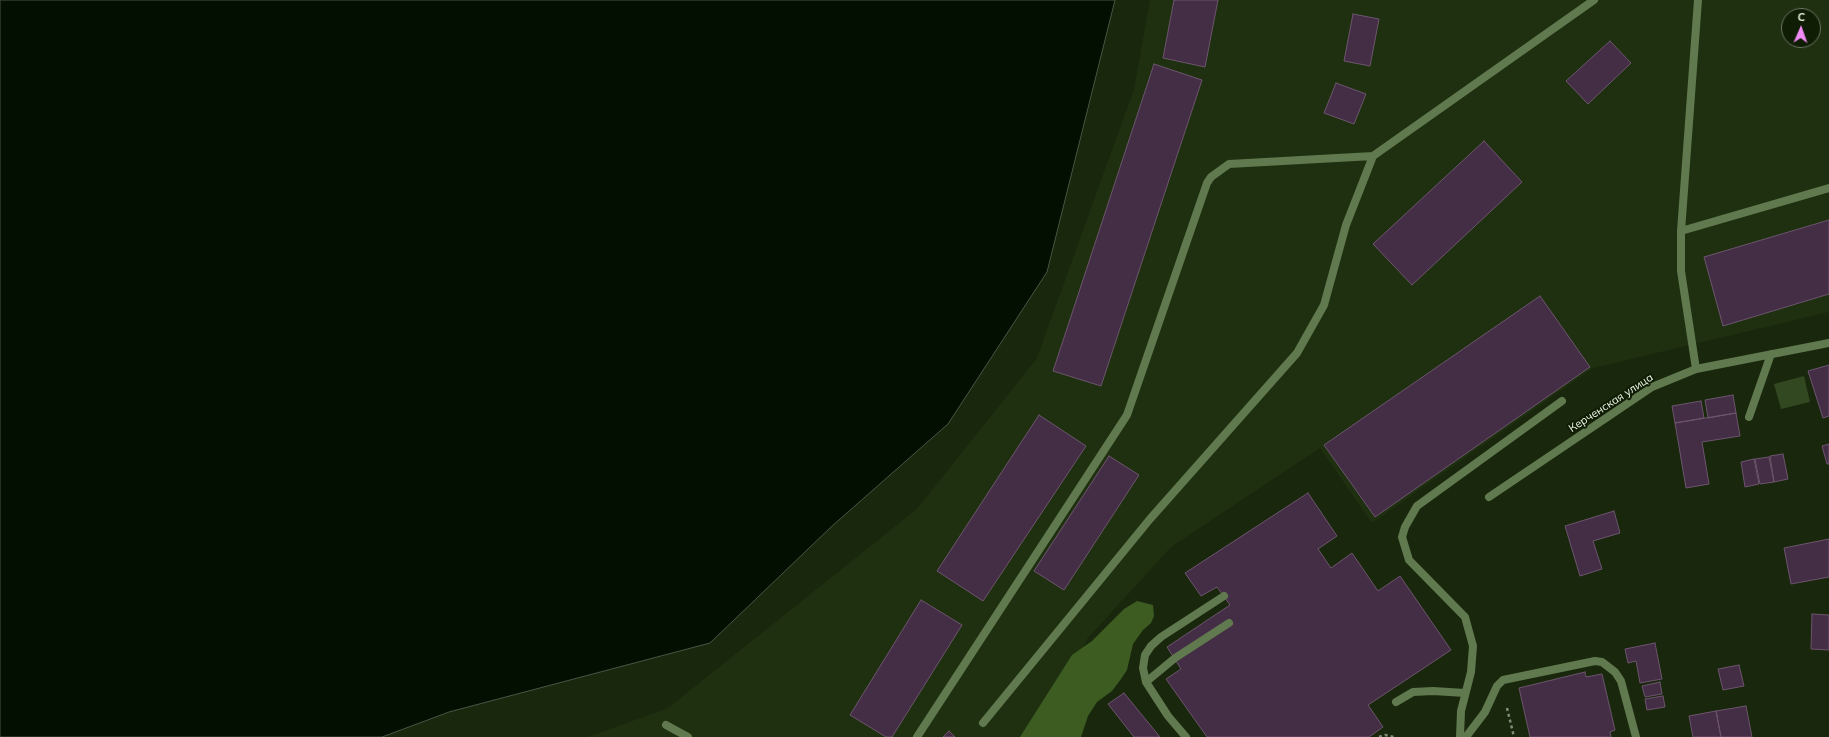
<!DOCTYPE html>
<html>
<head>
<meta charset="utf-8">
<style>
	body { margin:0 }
	#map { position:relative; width:1829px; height:737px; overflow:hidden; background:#19270d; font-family:Mulish,sans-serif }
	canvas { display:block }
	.north { position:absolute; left:1781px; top:8px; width:40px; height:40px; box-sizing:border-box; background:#101d05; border:1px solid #697560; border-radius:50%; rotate:2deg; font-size:11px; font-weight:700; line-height:16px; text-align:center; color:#eef8e8 }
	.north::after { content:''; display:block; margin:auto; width:14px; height:18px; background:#f18bf5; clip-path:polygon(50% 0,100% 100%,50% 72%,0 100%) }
</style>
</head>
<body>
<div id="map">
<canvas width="1829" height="737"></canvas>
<div class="north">С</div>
</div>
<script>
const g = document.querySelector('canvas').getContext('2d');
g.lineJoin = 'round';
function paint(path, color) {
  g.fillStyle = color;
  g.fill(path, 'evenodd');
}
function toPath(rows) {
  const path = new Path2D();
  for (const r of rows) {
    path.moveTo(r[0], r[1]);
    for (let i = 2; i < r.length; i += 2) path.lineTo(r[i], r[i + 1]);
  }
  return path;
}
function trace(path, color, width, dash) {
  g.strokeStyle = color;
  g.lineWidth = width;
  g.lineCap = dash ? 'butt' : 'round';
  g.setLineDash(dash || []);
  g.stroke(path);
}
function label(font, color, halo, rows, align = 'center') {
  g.font = font + ' Mulish,sans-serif';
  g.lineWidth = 4;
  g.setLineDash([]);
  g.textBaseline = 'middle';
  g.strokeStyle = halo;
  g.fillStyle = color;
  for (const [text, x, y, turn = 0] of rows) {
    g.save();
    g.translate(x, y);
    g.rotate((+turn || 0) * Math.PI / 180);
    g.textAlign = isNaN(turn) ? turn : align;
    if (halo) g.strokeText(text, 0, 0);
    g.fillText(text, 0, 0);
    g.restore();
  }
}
const built = toPath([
	[1150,0,1829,0,1829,312,1593,368,1372,523,1320,448,1171,547,1087,639,1062,704,1046,737,588,737,668,708,917,509,1037,358,1134,89],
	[1789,16,1813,16,1813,40,1789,40]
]);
const green = toPath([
	[1804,376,1810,402,1781,409,1774,384]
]);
const forest = toPath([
	[1137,601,1153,605,1154,616,1151,623,1143,630,1133,644,1127,670,1121,679,1112,691,1097,702,1088,716,1081,737,1020,737,1072,655,1092,641,1124,609]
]);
const water = toPath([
	[0,0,1115,0,1047,272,948,424,831,527,710,643,449,712,382,737,0,737,0,0]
]);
const building = toPath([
	[1174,0,1218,0,1205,67,1163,58,1174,0],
	[1353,14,1379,19,1370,66,1344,61,1353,14],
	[1610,41,1631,63,1588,104,1566,81,1610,41],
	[1154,64,1202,80,1101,386,1053,371,1154,64],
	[1336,83,1366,94,1354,124,1324,113,1336,83],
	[1484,141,1522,182,1412,285,1373,244,1484,141],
	[1829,220,1829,294,1723,326,1704,257,1829,220],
	[1540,296,1590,367,1375,517,1324,445,1540,296],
	[1829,365,1829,416,1823,418,1808,371,1829,365],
	[1733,395,1736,413,1708,418,1705,400,1733,395],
	[1701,401,1704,418,1675,423,1672,406,1701,401],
	[1736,413,1740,436,1702,442,1709,484,1686,488,1675,423,1736,413],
	[1039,415,1086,446,983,601,937,571,1039,415],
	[1829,444,1829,464,1827,464,1822,446,1829,444],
	[1783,454,1788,479,1774,482,1770,456,1783,454],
	[1109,456,1139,475,1064,590,1034,571,1109,456],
	[1769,457,1774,482,1760,484,1755,459,1769,457],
	[1754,459,1759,484,1745,487,1741,462,1754,459],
	[1308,493,1337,536,1318,549,1331,568,1352,553,1378,591,1400,576,1451,650,1368,705,1383,727,1369,737,1207,737,1166,679,1181,669,1167,647,1230,605,1217,587,1201,596,1185,573,1308,493],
	[1614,511,1620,533,1593,541,1602,569,1580,576,1565,526,1614,511],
	[1829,539,1829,577,1791,584,1784,548,1829,539],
	[921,600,962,625,892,737,886,737,850,715,921,600],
	[1812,614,1829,615,1829,650,1811,649,1812,614],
	[1655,643,1662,679,1640,683,1636,661,1628,663,1625,649,1655,643],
	[1739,665,1744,686,1723,690,1718,669,1739,665],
	[1585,672,1586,677,1602,674,1615,730,1610,732,1611,737,1530,737,1519,688,1585,672],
	[1660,682,1662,694,1645,697,1642,686,1660,682],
	[1124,693,1160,737,1134,737,1108,704,1124,693],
	[1663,696,1665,707,1647,710,1645,699,1663,696],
	[1746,706,1752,737,1721,737,1716,711,1746,706],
	[1716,711,1721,737,1693,737,1689,716,1716,711],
	[949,731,955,737,943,737,949,731]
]);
const path = toPath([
	[1507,708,1514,737],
	[1379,737,1385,735,1394,737]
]);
const service = toPath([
	[1681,231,1829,188],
	[1696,369,1681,271,1681,231,1698,0],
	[1749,417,1771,354],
	[1489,497,1652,387,1696,369,1829,343],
	[1146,682,1175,658,1229,623],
	[1396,702,1413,692,1433,691,1465,693],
	[983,723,1150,519,1297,353,1324,305,1346,225,1373,156],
	[666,725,688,737],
	[917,737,1127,415,1207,183,1211,177,1229,164,1373,156,1594,0],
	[1186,737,1168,716,1146,682,1143,668,1145,655,1151,646,1161,637,1224,596],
	[1460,737,1461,711,1471,672,1473,646,1465,617,1409,560,1402,537,1405,527,1417,506,1562,401],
	[1466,737,1485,712,1497,686,1503,680,1595,661,1602,662,1615,672,1621,681,1636,737]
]);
const streetNames = [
	["Керченская улица",1611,403,-33]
];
paint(built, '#1f3010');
paint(green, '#324821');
paint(forest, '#3c5c21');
paint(water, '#030f00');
trace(water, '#4a5546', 1);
paint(building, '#442e45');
trace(building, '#6c556d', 1);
trace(path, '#808c77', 2.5, [3, 3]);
trace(service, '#60794e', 8);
label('11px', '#eef8e8', '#101d05', streetNames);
</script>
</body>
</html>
